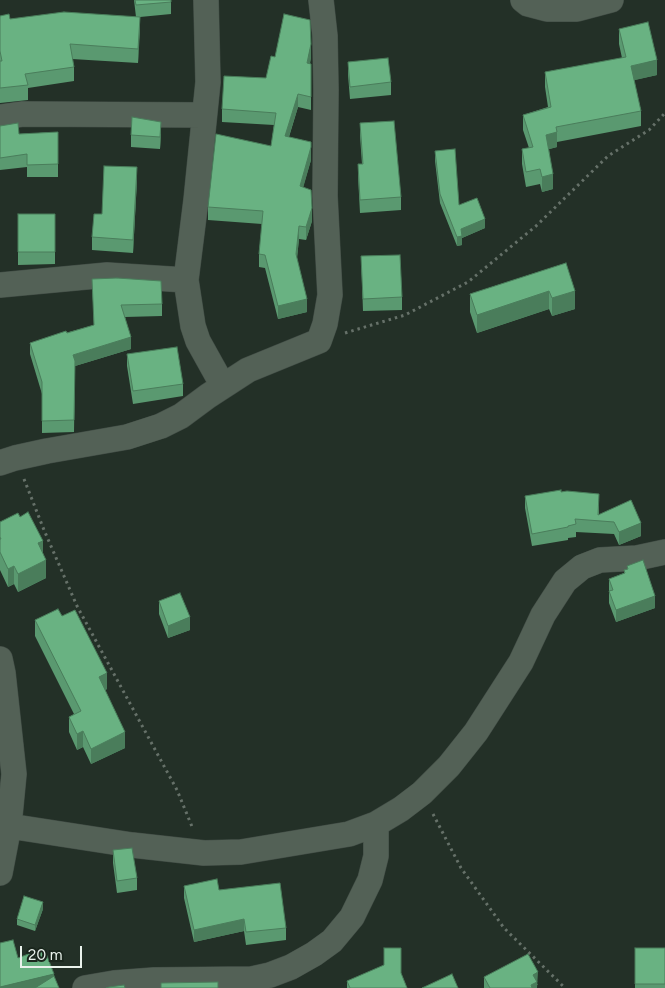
<!DOCTYPE html>
<html>
<head>
<meta charset="utf-8">
<style>
	body { margin:0 }
	#map { position:relative; width:665px; height:988px; overflow:hidden; background:#233027; font-family:Figtree,sans-serif }
	canvas { display:block }
	.scale { position:absolute; left:20px; top:946px; width:62px; height:22px; box-sizing:border-box; border:2px solid #eaf2ec; border-top:0; padding-left:6px; font-size:15px; line-height:18px; white-space:nowrap; color:#eaf2ec; -webkit-text-stroke:4px #1a261d; paint-order:stroke }
</style>
</head>
<body>
<div id="map">
<canvas width="665" height="988"></canvas>
<div class="scale">20 m</div>
</div>
<script>
const g = document.querySelector('canvas').getContext('2d');
g.lineJoin = 'round';
function toPath(rows) {
  const path = new Path2D();
  for (const r of rows) {
    path.moveTo(r[0], r[1]);
    for (let i = 2; i < r.length; i += 2) path.lineTo(r[i], r[i + 1]);
  }
  return path;
}
function trace(path, color, width, dash) {
  g.strokeStyle = color;
  g.lineWidth = width;
  g.lineCap = dash ? 'butt' : 'round';
  g.setLineDash(dash || []);
  g.stroke(path);
}
function paint(path, color) {
  g.fillStyle = color;
  g.fill(path, 'evenodd');
}
const path = toPath([
	[345,333,405,315,468,282,536,226,608,156,649,130,665,113],
	[24,479,44,530,77,606,177,790,193,829],
	[433,814,461,868,504,928,565,988]
]);
const minor = toPath([
	[206,0,208,82,196,200,186,280,193,326,198,341,223,386],
	[523,0,528,4,547,9,577,9,611,0],
	[0,117,23,114,204,115],
	[0,285,107,275,186,280],
	[0,463,15,458,47,451,127,437,161,426,181,416,208,396,248,370,319,341,325,324,330,295,325,196,326,90,325,36,321,0],
	[0,659,3,673,14,774,9,826,0,873],
	[9,826,132,845,204,853,241,852,349,834,376,824,401,809,422,793,449,766,476,732,521,662,543,615,565,581,582,567,600,560,637,558,665,552],
	[85,988,114,983,154,980,252,979,270,975,291,967,314,954,332,941,352,917,370,880,376,856,376,824]
]);
const wall = toPath([
	[134,0,171,0,171,14,140,17,138,63,72,59,74,67,74,81,28,88,28,100,0,103,0,16,10,19,136,17],
	[619,29,657,75,634,80,641,111,641,126,557,142,557,147,549,149,553,189,542,192,540,184,526,187,522,164,522,149,529,148,523,130,523,115,548,107,545,87,545,72,622,58,619,44],
	[275,57,311,57,310,64,311,64,311,110,298,107,289,137,311,142,311,160,303,187,312,221,306,240,299,239,297,258,307,312,278,319,265,268,259,267,259,254,262,224,208,220,208,207,271,146,274,125,222,122,222,109,266,78],
	[348,62,391,82,391,95,350,99,348,75],
	[360,123,401,197,401,210,360,213,358,176,358,164,362,164,360,136],
	[0,126,19,134,58,132,58,177,27,177,27,167,0,170],
	[161,134,160,149,131,147,131,135],
	[435,151,459,205,485,228,462,238,462,245,457,246,440,203,435,161],
	[137,180,133,253,92,250,92,237,102,214],
	[18,214,55,214,55,264,18,265],
	[361,256,402,297,402,310,363,311],
	[566,263,575,309,552,316,549,309,477,333,470,312,470,294],
	[92,279,162,304,162,316,125,317,131,349,75,366,74,432,42,433,42,394,30,354,30,343,94,325],
	[127,354,183,384,183,396,133,404,127,366],
	[561,492,599,506,599,514,641,536,619,545,614,534,576,532,576,537,568,538,568,540,532,546,525,508,525,496],
	[0,522,43,553,46,578,18,592,14,584,8,587,0,570],
	[627,566,655,608,616,622,609,603,609,579,624,573,624,570,627,570],
	[159,601,190,630,168,638,159,614],
	[62,616,107,689,105,690,125,748,91,764,83,747,77,750,69,732,69,717,74,714,35,636,35,620],
	[113,850,137,878,137,890,117,893,113,863],
	[184,886,219,890,286,928,286,940,246,945,244,931,194,942,184,898],
	[43,909,35,931,17,925,17,919],
	[635,948,665,948,665,988,635,988],
	[401,973,407,988,347,988,347,981],
	[484,977,538,984,537,985,537,988,484,988]
]);
const shadedWall = toPath([
	[140,17,140,32,138,63,138,49],
	[311,44,311,57,307,76,307,63],
	[657,60,657,75,631,81,631,66],
	[298,94,298,107,285,149,285,136],
	[161,122,161,134,160,149,160,137],
	[557,132,557,147,546,150,546,135],
	[311,147,311,160,300,199,300,186],
	[137,167,137,180,133,253,133,240],
	[553,174,553,189,542,192,542,177],
	[312,208,312,221,306,240,306,227],
	[485,219,485,228,462,238,462,245,457,246,457,237,461,229],
	[299,226,299,239,296,267,296,254],
	[549,291,549,309,477,333,477,315],
	[575,291,575,309,552,316,552,298],
	[307,299,307,312,278,319,278,306],
	[131,337,131,349,75,366,74,432,75,366,73,355],
	[641,523,641,536,619,545,619,532],
	[43,541,43,558,38,543],
	[46,560,46,578,18,592,18,574],
	[14,566,14,584,8,587,8,569],
	[655,596,655,608,616,622,616,610],
	[190,617,190,630,168,638,168,626],
	[107,673,107,689,99,693,99,677],
	[83,731,83,747,77,750,77,734],
	[125,732,125,748,91,764,91,749],
	[43,902,43,909,35,931,35,925],
	[244,919,244,931,194,942,194,930],
	[538,972,537,988,531,988,533,975],
	[54,974,54,986,45,988,0,988,0,987]
]);
const building = toPath([
	[135,0,171,0,171,2,136,5,135,0],
	[64,12,140,17,138,49,70,44,74,67,25,74,28,85,0,88,0,61,2,61,0,51,0,16,9,14,10,19,64,12],
	[284,14,310,20,311,44,307,63,311,64,311,97,298,94,285,136,311,142,311,147,300,186,311,190,312,208,306,227,299,226,296,254,307,299,278,306,265,255,259,254,263,211,208,207,216,134,271,146,276,113,222,109,224,76,266,78,271,56,275,57,284,14],
	[648,22,657,60,631,66,641,111,556,127,557,132,546,135,553,174,542,177,540,169,526,172,522,149,533,147,523,115,551,107,545,72,626,57,619,29,648,22],
	[388,58,391,82,350,87,348,62,388,58],
	[132,117,161,122,160,137,131,135,132,117],
	[394,121,401,197,360,200,358,164,363,164,360,123,394,121],
	[18,123,19,134,58,132,58,164,27,165,27,154,0,158,0,126,18,123],
	[455,149,459,205,477,198,485,219,461,229,462,236,457,237,440,194,435,151,455,149],
	[104,166,137,167,133,240,92,237,94,214,102,214,104,166],
	[18,214,55,214,55,252,18,252,18,214],
	[400,255,402,297,363,299,361,256,400,255],
	[566,263,575,291,552,298,549,291,477,315,470,294,566,263],
	[117,278,161,281,162,304,121,305,131,337,73,355,75,361,74,420,42,421,42,382,30,343,66,331,67,333,94,325,92,279,117,278],
	[177,347,183,384,133,391,127,354,177,347],
	[561,490,561,492,567,491,599,494,598,515,631,500,641,523,619,532,614,522,575,519,576,524,568,526,568,527,532,534,525,496,561,490],
	[28,512,43,541,38,543,46,560,18,574,14,566,8,569,0,552,0,539,1,539,0,537,0,522,18,513,20,517,28,512],
	[643,560,655,596,616,610,609,591,613,590,609,579,625,573,624,570,628,569,627,566,643,560],
	[180,593,190,617,168,626,159,601,180,593],
	[58,609,62,616,75,610,107,673,99,677,125,732,91,749,83,731,77,734,69,717,81,711,35,620,58,609],
	[132,848,137,878,117,881,113,850,132,848],
	[217,879,219,890,280,883,286,928,246,932,244,919,194,930,184,886,217,879],
	[24,896,43,902,35,925,17,919,24,896],
	[13,940,18,958,44,948,54,974,0,987,0,943,13,940],
	[384,948,401,948,401,973,407,988,350,988,347,981,384,965,384,948],
	[635,948,665,948,665,984,635,984,635,948],
	[528,954,538,972,533,975,537,982,531,985,532,988,490,988,484,977,528,954],
	[452,974,458,988,422,988,452,974],
	[54,976,59,988,35,988,54,976],
	[218,982,218,988,161,988,161,983,218,982],
	[124,985,125,988,106,988,109,987,124,985]
]);
trace(minor, '#414c45', 26);
trace(path, '#667169', 3, [2.5, 4]);
trace(minor, '#536156', 25);
paint(wall, '#5a9970');
paint(shadedWall, '#4a7d5b');
paint(building, '#69b282');
trace(building, '#4a7d5b', 1);
</script>
</body>
</html>
